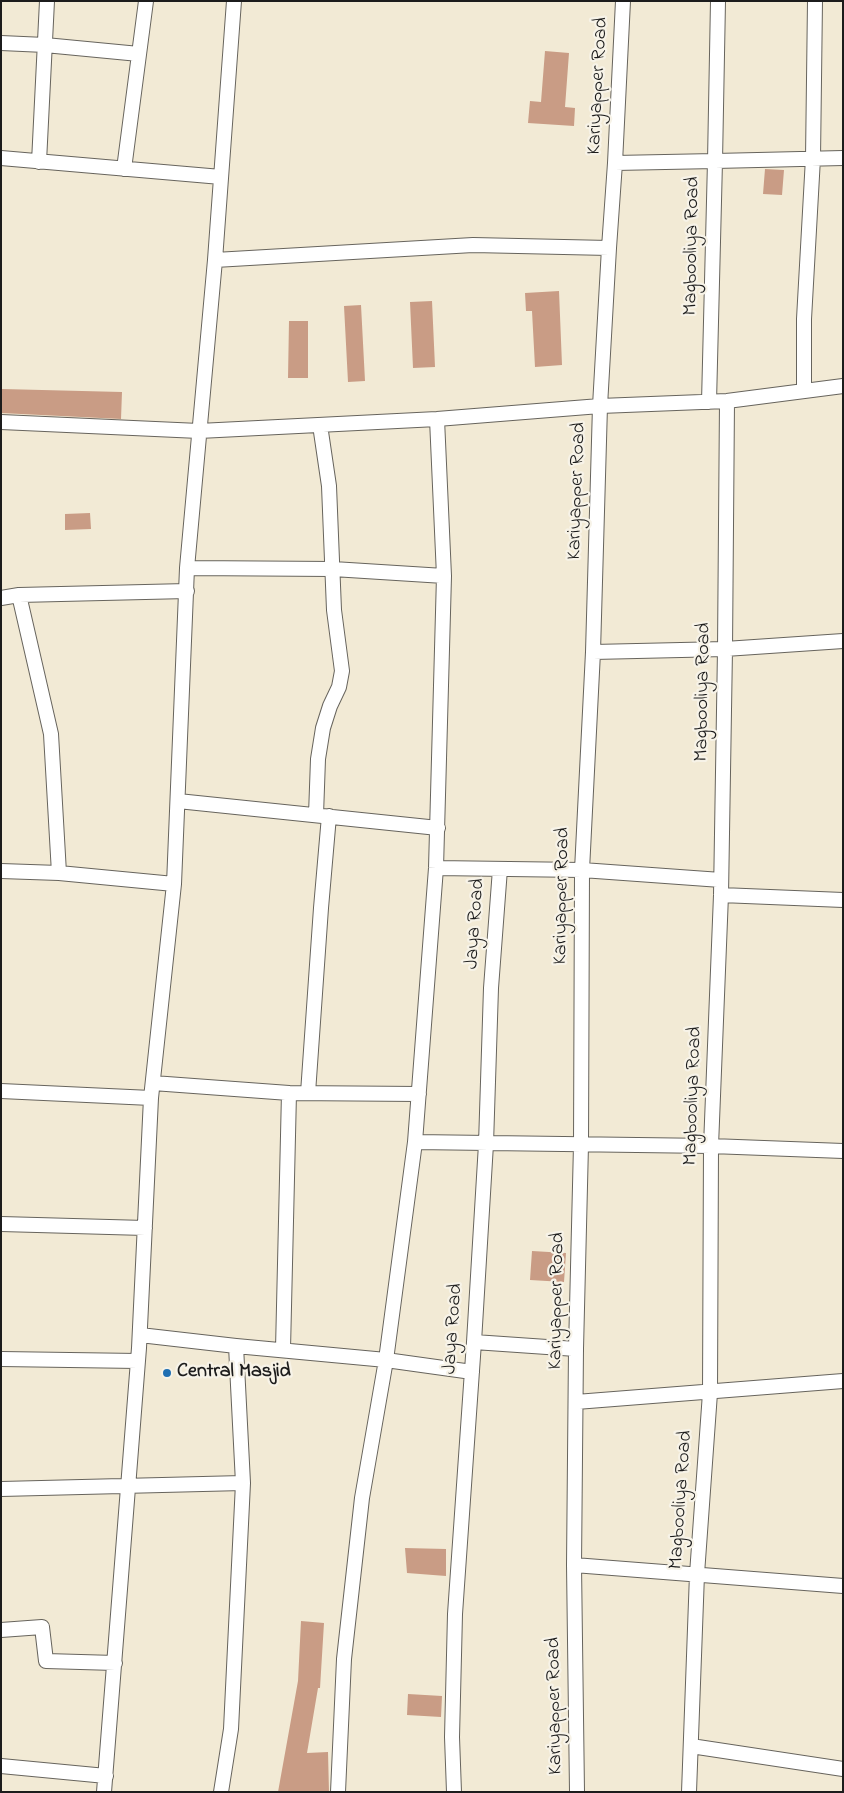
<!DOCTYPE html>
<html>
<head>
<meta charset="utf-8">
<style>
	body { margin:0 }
	#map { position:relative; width:844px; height:1793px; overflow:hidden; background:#f2ead5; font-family:"Indie Flower",sans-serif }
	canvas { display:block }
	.frame { position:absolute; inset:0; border:2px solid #1c1c1c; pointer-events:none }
</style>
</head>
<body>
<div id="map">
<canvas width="844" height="1793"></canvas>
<div class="frame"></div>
</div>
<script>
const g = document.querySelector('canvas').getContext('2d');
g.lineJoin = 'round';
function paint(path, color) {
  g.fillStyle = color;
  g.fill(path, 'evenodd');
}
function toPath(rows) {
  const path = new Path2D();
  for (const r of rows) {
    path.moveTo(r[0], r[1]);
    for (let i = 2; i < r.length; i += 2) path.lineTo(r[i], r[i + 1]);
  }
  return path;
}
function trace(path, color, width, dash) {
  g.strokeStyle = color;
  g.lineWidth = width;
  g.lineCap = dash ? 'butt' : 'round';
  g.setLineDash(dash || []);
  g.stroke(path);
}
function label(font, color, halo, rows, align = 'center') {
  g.font = font + ' "Indie Flower",sans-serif';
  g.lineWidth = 4.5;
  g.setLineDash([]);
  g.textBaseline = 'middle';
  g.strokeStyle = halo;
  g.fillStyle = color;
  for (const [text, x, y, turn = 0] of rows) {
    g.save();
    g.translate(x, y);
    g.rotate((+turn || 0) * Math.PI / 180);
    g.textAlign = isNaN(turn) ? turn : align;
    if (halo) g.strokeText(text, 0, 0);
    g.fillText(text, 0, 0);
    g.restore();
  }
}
const building = toPath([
	[545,51,569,53,565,107,575,108,574,126,528,123,530,101,541,102],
	[765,169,784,170,782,195,763,194],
	[559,291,562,365,535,367,532,311,526,311,525,293],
	[432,301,435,367,413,368,410,302],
	[361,305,365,381,348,382,344,306],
	[289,321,308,321,308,378,288,378],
	[2,389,122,392,121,419,1,413],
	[90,513,91,529,65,530,65,514],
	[532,1251,566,1253,564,1282,530,1280],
	[405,1548,446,1549,446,1576,407,1573],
	[301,1621,324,1623,320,1688,318,1688,307,1753,328,1752,329,1792,278,1792,298,1681],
	[408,1694,442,1696,441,1717,407,1715]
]);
const street = toPath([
	[718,1,715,161,843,158],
	[1,43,45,45,139,54],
	[1,158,221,177],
	[39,162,47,1],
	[615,163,715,161,709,402],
	[124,169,146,1],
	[215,260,473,245,609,248],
	[804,391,804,319,813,158,815,1],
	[1,422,199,431,437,419,600,406,727,401,843,386],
	[187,568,333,569,444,576],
	[19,595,51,734,59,873],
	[1,598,19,595,187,591],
	[593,652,725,649,843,641],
	[178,801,438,828],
	[316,815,318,759,323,728,330,706,339,687,342,671,334,610,329,486,320,425],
	[436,868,582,870,721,880],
	[1,871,59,873,174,884],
	[721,895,843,900],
	[153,1083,289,1093],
	[1,1091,151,1098],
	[308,1093,321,908,329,816],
	[415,1142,711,1146,843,1151],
	[1,1224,145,1228],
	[140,1335,236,1346,386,1360,472,1372],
	[474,1342,576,1349],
	[283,1349,289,1093,419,1094],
	[1,1359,138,1361],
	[576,1402,843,1381],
	[1,1489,243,1483],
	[574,1565,843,1586],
	[1,1630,42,1627,46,1661,115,1663],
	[691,1746,843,1769],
	[1,1766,106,1776],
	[104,1792,139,1348,151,1098,174,884,187,568,215,260,234,1],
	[221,1792,231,1729,243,1483,236,1346],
	[338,1792,344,1659,362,1498,386,1360,415,1142,436,868,444,576,437,419],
	[454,1792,452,1737,455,1614,474,1342,486,1144,491,988,500,869],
	[577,1792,574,1565,576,1349,581,1145,582,870,593,652,600,406,609,248,615,163,623,1],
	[689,1792,697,1574,710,1393,711,1146,721,895,725,649,727,401]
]);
const markers = [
	[167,1373,5,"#1f6fb2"]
];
const streetNames = [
	["Kariyapper Road",599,86,-87],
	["Magbooliya Road",693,246,-89],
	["Kariyapper Road",578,491,-88],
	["Magbooliya Road",704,692,-89],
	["Kariyapper Road",563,896,-89],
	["Jaya Road",476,924,-86],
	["Magbooliya Road",694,1096,-88],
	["Kariyapper Road",558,1301,-89],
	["Jaya Road",454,1329,-86],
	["Magbooliya Road",682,1500,-86],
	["Kariyapper Road",556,1706,-91]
];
const poiNames = [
	["Central Masjid",177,1373]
];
paint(building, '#c99c85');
trace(street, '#67645d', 16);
trace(street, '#fff', 14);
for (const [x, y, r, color] of markers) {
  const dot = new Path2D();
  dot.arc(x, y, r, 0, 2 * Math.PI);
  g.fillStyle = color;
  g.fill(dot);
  trace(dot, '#f7f3e8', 2);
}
label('20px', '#1c1c1c', '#f7f3e8', streetNames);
label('bold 20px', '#1c1c1c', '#f7f3e8', poiNames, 'left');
</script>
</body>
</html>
